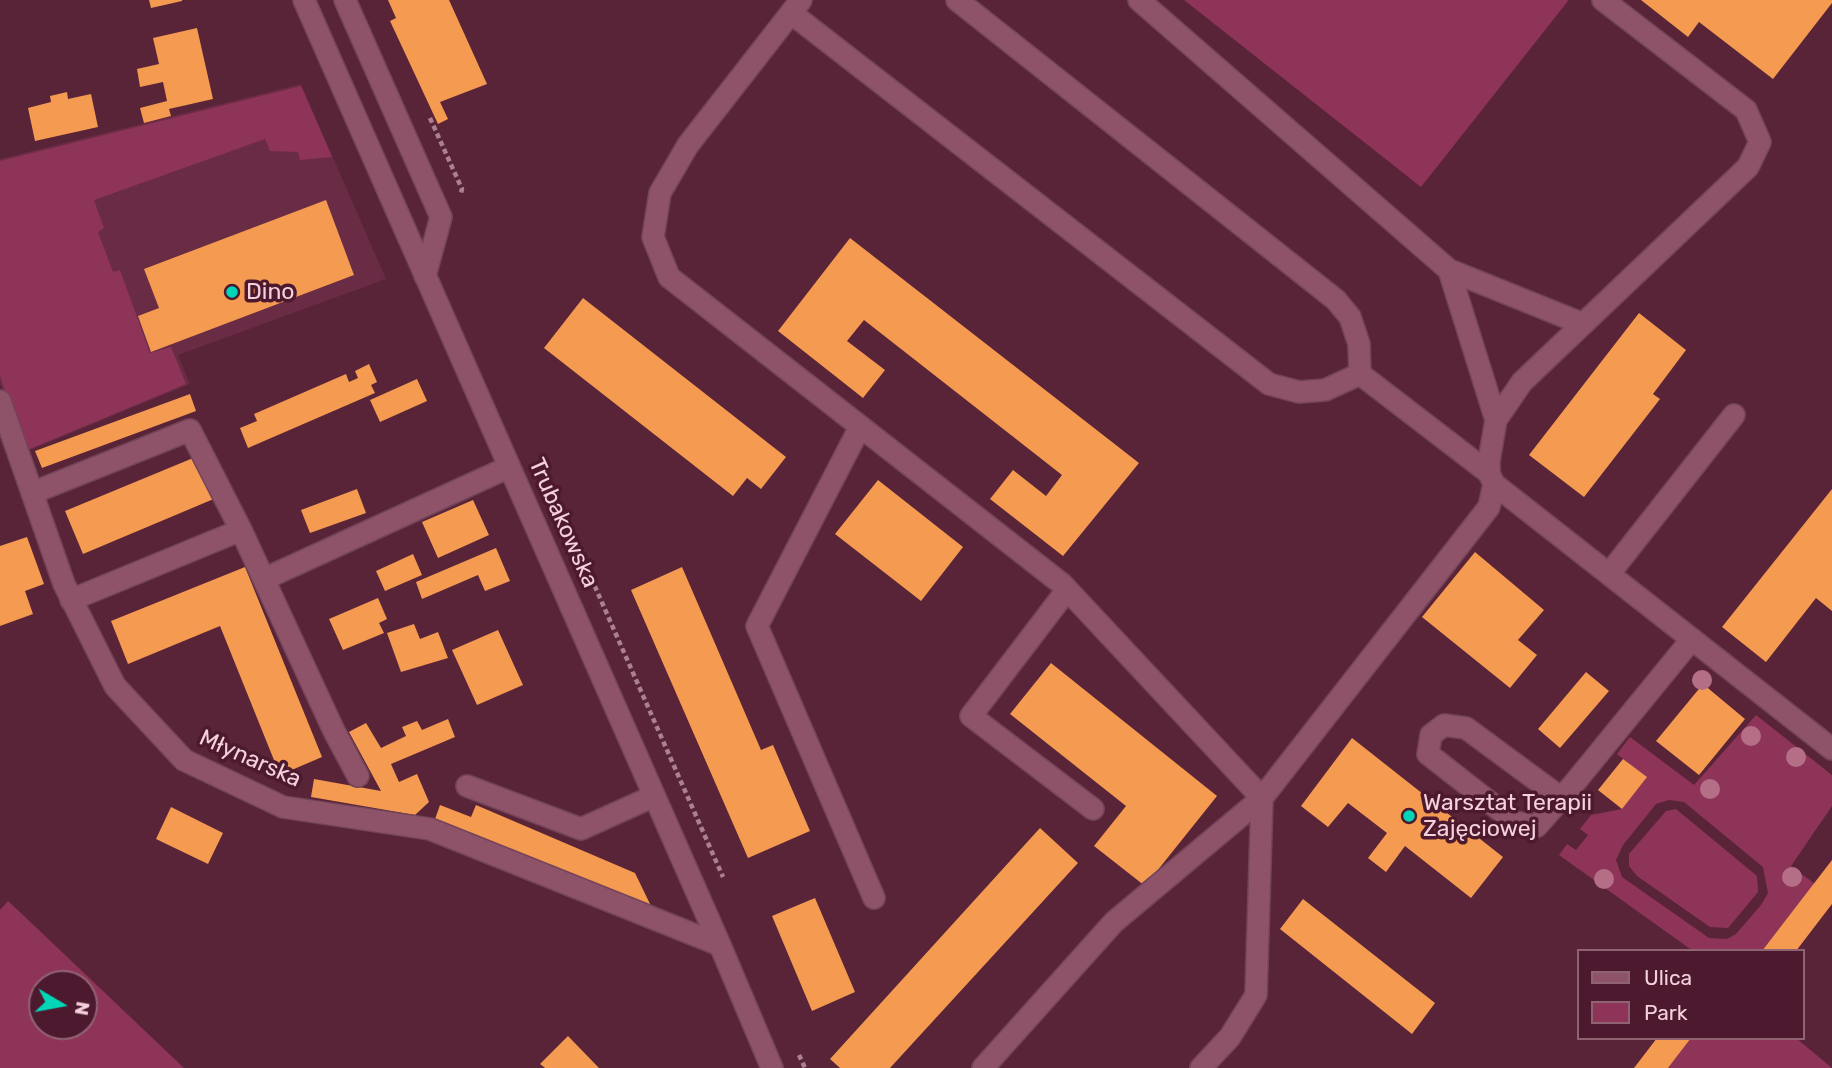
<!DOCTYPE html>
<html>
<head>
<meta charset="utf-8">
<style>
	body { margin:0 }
	#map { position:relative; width:1832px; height:1068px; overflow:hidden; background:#592438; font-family:Rubik,sans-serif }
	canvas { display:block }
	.legend { position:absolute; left:1577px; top:949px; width:228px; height:91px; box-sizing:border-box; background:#4d192e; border:2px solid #906373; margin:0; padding:9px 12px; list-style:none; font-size:21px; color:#f4d1db }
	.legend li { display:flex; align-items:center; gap:14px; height:35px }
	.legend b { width:35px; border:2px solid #906373 }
	.north { position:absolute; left:28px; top:970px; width:70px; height:70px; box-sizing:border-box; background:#4d192e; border:2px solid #906373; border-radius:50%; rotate:100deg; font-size:19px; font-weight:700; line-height:28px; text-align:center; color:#f4d1db }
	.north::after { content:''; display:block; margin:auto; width:24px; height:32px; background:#00d5b7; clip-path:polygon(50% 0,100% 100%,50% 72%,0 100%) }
</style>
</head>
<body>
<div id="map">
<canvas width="1832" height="1068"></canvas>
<ul class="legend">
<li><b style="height:9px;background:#8e5368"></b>Ulica</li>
<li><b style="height:19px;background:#8f3459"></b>Park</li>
</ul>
<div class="north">N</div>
</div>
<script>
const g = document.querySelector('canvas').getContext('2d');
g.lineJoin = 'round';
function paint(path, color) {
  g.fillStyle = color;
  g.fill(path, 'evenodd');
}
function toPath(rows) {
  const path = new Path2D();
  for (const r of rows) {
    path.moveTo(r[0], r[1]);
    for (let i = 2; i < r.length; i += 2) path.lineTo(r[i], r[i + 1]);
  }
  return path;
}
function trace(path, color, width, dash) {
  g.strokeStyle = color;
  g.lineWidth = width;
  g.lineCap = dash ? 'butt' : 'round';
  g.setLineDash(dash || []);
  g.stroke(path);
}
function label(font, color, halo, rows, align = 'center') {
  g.font = font + ' Rubik,sans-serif';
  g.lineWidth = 7;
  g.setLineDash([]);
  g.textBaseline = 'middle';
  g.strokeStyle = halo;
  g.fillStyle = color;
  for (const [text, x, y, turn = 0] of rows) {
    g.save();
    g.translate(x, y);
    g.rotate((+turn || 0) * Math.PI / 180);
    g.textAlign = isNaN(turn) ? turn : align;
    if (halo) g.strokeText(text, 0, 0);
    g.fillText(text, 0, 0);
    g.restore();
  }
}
const built = toPath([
	[301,84,386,279,178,355,190,384,23,453,0,383,0,159]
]);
const green = toPath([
	[1184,0,1567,0,1568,1,1421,187],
	[301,86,332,157,300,160,298,152,270,151,265,139,94,200,104,228,98,232,113,272,120,270,150,353,171,347,186,384,25,451,0,376,0,161],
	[1756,715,1832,775,1832,806,1791,866,1815,884,1762,951,1693,951,1559,855,1567,844,1576,850,1588,835,1580,829,1591,815,1622,809,1646,777,1617,754,1630,737,1694,785],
	[1669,800,1684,802,1763,867,1768,893,1761,905,1736,934,1727,939,1709,938,1622,877,1616,860,1623,845,1656,804],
	[1676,809,1757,876,1758,892,1728,928,1710,927,1637,876,1629,866,1629,854,1666,811],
	[8,901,23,915,184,1068,0,1068,0,910],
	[42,984,84,984,84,1026,42,1026],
	[1691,1038,1796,1038,1832,1068,1668,1068]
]);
const building = toPath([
	[149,0,182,0,182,1,151,8],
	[388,0,449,0,487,84,440,102,448,119,438,124,390,21,396,18],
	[1641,0,1832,0,1832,3,1773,79,1699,22,1688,37],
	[197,28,213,99,169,109,171,116,144,123,140,108,167,101,163,82,140,87,137,69,159,64,153,38],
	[67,92,68,99,91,94,98,127,35,141,28,108,51,102,50,96],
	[326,200,354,275,151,352,138,316,159,308,144,269],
	[850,238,1139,463,1063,556,990,499,1013,470,1046,496,1062,475,864,320,847,341,885,370,863,398,778,331],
	[583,298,786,457,761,489,747,478,733,496,544,348],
	[1639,313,1686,350,1653,394,1660,399,1584,497,1529,455],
	[369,364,377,382,371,385,375,393,248,448,240,428,257,421,254,414,346,374,349,382,358,378,355,371],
	[417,379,427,401,380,422,370,400],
	[190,394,196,411,42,468,35,451],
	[198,456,216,498,83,554,65,511],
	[878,480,963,547,921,601,835,534],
	[357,489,366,513,310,533,301,510],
	[1832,489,1832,611,1816,598,1766,662,1722,627],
	[473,500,489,535,438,558,422,522],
	[27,537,44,584,25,591,33,614,0,626,0,546],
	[496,548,510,581,485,591,478,575,422,599,416,582],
	[1475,552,1544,610,1518,640,1537,655,1510,688,1422,617],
	[413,554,422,575,385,591,376,571],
	[245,567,322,757,280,775,220,626,128,664,111,621],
	[682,567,761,750,773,745,810,831,748,858,631,590],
	[378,598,387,619,379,623,384,633,343,650,329,619],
	[414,624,420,639,438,632,448,658,401,672,387,633],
	[498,630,523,685,477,705,452,650],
	[1051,663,1217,796,1145,886,1094,846,1126,806,1010,714],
	[1586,672,1609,691,1560,748,1538,729],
	[1703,684,1745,719,1699,775,1656,741],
	[448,719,455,737,391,764,399,782,417,774,429,802,415,815,311,797,314,779,381,791,349,732,366,723,381,748,406,736,402,727,417,721,422,730],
	[1352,738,1503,857,1471,898,1405,846,1386,872,1368,858,1387,833,1348,803,1328,827,1301,806],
	[1623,759,1647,777,1622,809,1598,790],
	[440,805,471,817,476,805,635,873,651,906,649,909,434,822],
	[171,807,223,833,208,864,156,839],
	[1040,828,1078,863,890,1068,840,1068,830,1059],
	[1832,860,1832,904,1796,951,1762,951],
	[815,898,855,992,812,1011,772,916],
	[1303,899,1435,1003,1412,1034,1280,929],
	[568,1036,599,1068,545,1068,540,1064],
	[1657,1038,1691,1038,1668,1068,1634,1068]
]);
const path = toPath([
	[430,118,462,189,461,193],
	[581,555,723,877],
	[799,1055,805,1068]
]);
const minor = toPath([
	[304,0,720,945,772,1068],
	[345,0,441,217,425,276],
	[801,0,688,145,660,193,653,237,669,277,1062,584,1262,798,1489,507,1494,484,1489,473,1489,461,1496,420,1522,382,1748,167,1760,142,1746,110,1603,0],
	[957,0,1336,300,1350,317,1359,344,1360,374,1489,473],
	[1139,0,1449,270,1583,324],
	[791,13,1269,384,1299,392,1325,390,1360,374],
	[1449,270,1496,420],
	[0,401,64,584,115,686,184,760,283,807,430,829,720,945],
	[860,427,757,626,874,898],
	[1494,484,1832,749],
	[32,493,190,430,241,530],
	[1609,574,1734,415],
	[264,579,509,467],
	[1067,590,971,716,1093,809],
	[71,600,241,530,334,731,358,776],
	[467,786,581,829,654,796],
	[1561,798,1466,728,1444,725,1431,735,1428,754,1515,822,1537,826,1572,786,1692,639],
	[983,1068,1114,922,1262,798],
	[1201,1068,1230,1037,1256,995,1262,798]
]);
const trees = [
	[1702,680],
	[1751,736],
	[1796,757],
	[1710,789],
	[1792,877],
	[1604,879]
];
const markers = [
	[232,292,7,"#00d5b7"],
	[1409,816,7,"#00d5b7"]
];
const poiNames = [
	["Dino",246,292],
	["Warsztat Terapii",1423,803],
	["Zajęciowej",1423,829]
];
const streetNames = [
	["Trubakowska",563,523,66],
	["Młynarska",250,759,24]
];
paint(built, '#692c44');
paint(green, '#8f3459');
paint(building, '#f49a51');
trace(minor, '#734458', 24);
trace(path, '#ac818f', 4.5, [5, 3.5]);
trace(minor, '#8e5368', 21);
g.fillStyle = '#b46f87';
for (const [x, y] of trees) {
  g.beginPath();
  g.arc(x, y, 10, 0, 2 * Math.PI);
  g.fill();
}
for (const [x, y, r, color] of markers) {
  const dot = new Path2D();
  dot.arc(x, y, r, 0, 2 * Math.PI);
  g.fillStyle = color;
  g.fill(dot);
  trace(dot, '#4d192e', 2.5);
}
label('23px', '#f4d1db', '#4d192e', poiNames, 'left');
label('23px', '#f4d1db', '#4d192e', streetNames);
</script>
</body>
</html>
